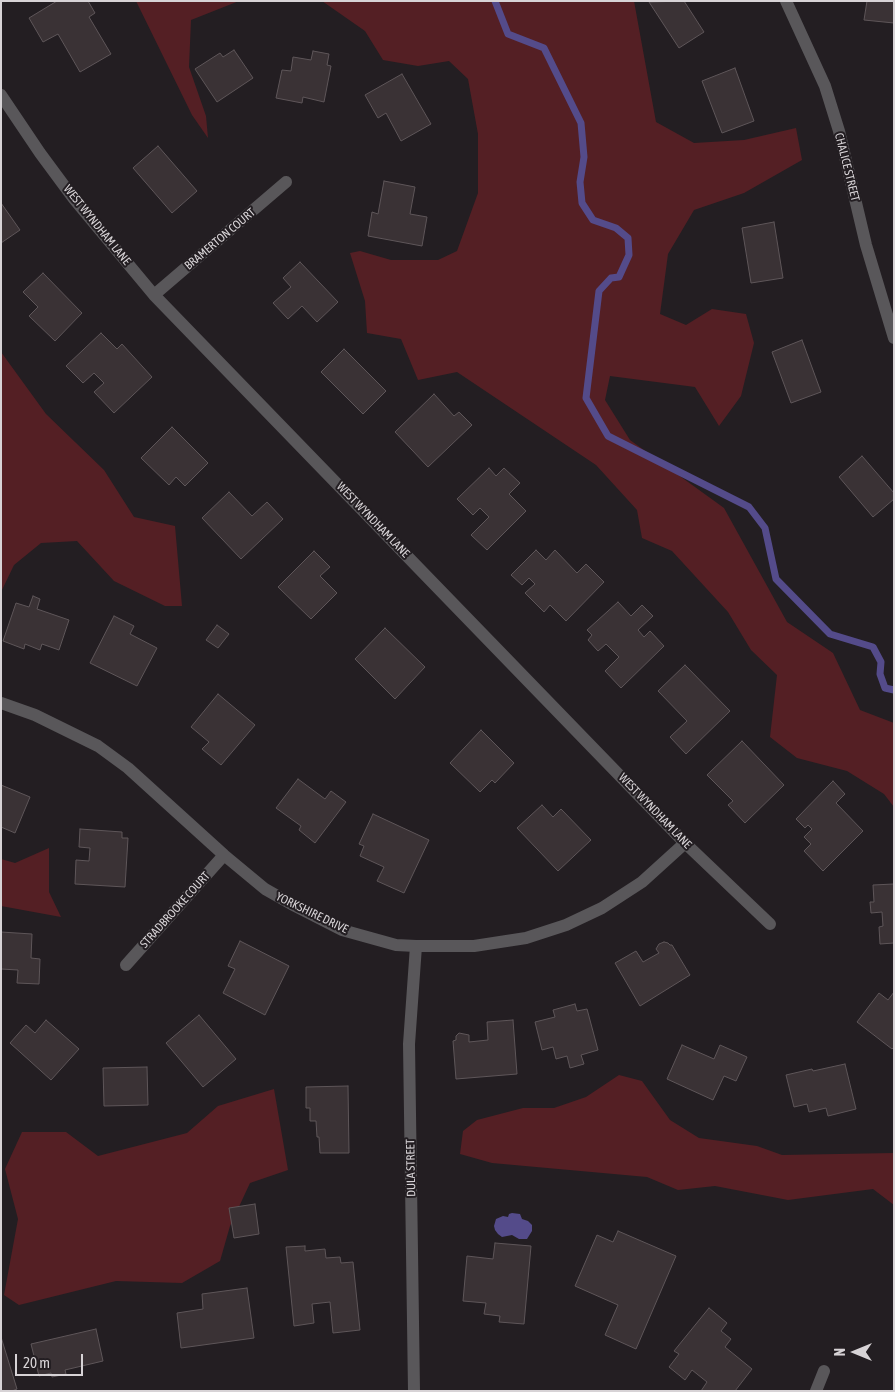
<!DOCTYPE html>
<html>
<head>
<meta charset="utf-8">
<style>
	body { margin:0 }
	#map { position:relative; width:895px; height:1392px; overflow:hidden; background:#231e22; font-family:"Asap Condensed",sans-serif }
	canvas { display:block }
	.frame { position:absolute; inset:0; border:2px solid #d7d3d6; pointer-events:none }
	.north { position:absolute; left:830px; top:1327px; width:50px; height:50px; -webkit-text-stroke:4px #231e22; paint-order:stroke; rotate:270deg; font-size:14px; font-weight:700; line-height:20px; text-align:center; color:#d7d3d6 }
	.north::after { content:''; display:block; margin:auto; width:18px; height:22px; background:#d7d3d6; clip-path:polygon(50% 0,100% 100%,50% 72%,0 100%) }
	.scale { position:absolute; left:15px; top:1354px; width:68px; height:22px; box-sizing:border-box; border:2px solid #d7d3d6; border-top:0; padding-left:6px; font-size:15px; line-height:18px; white-space:nowrap; color:#d7d3d6; -webkit-text-stroke:4px #231e22; paint-order:stroke }
</style>
</head>
<body>
<div id="map">
<canvas width="895" height="1392"></canvas>
<div class="frame"></div>
<div class="north">N</div>
<div class="scale">20 m</div>
</div>
<script>
const g = document.querySelector('canvas').getContext('2d');
g.lineJoin = 'round';
function paint(path, color) {
  g.fillStyle = color;
  g.fill(path, 'evenodd');
}
function toPath(rows) {
  const path = new Path2D();
  for (const r of rows) {
    path.moveTo(r[0], r[1]);
    for (let i = 2; i < r.length; i += 2) path.lineTo(r[i], r[i + 1]);
  }
  return path;
}
function trace(path, color, width, dash) {
  g.strokeStyle = color;
  g.lineWidth = width;
  g.lineCap = dash ? 'butt' : 'round';
  g.setLineDash(dash || []);
  g.stroke(path);
}
function label(font, color, halo, rows, align = 'center') {
  g.font = font + ' "Asap Condensed",sans-serif';
  g.lineWidth = 4;
  g.setLineDash([]);
  g.textBaseline = 'middle';
  g.strokeStyle = halo;
  g.fillStyle = color;
  for (const [text, x, y, turn = 0] of rows) {
    g.save();
    g.translate(x, y);
    g.rotate((+turn || 0) * Math.PI / 180);
    g.textAlign = isNaN(turn) ? turn : align;
    if (halo) g.strokeText(text, 0, 0);
    g.fillText(text, 0, 0);
    g.restore();
  }
}
const green = toPath([
	[136,1,239,1,191,20,189,67,206,116,208,138,192,115],
	[322,1,634,1,656,122,694,143,744,140,796,128,802,160,744,193,694,210,668,254,660,314,686,325,712,309,746,314,754,343,741,396,719,426,695,387,610,376,605,400,630,440,724,508,787,622,833,653,860,710,894,723,894,807,884,794,847,771,797,758,770,737,777,675,751,650,728,612,672,551,642,538,637,510,596,465,457,372,418,380,401,339,367,333,365,301,350,253,360,251,391,260,438,260,457,251,478,193,478,134,468,79,449,61,418,66,383,60,365,31],
	[1,352,46,414,104,470,134,517,175,526,182,606,165,606,114,581,77,541,41,543,14,565,1,592],
	[49,848,49,892,61,917,1,906,1,859,15,863],
	[619,1075,642,1081,670,1120,699,1138,757,1146,782,1155,894,1153,894,1205,873,1189,788,1200,715,1186,678,1190,647,1177,492,1163,460,1154,463,1131,477,1120,523,1108,554,1108,586,1097],
	[274,1089,288,1170,250,1183,230,1226,220,1261,182,1283,116,1281,19,1305,4,1295,18,1219,5,1169,22,1132,66,1132,98,1156,187,1133,218,1106]
]);
const water = toPath([
	[512,1213,520,1214,522,1219,528,1221,532,1225,532,1231,527,1239,519,1239,512,1235,502,1237,498,1234,495,1230,494,1226,496,1219,503,1216,508,1217,509,1214]
]);
const stream = toPath([
	[495,1,508,34,544,48,581,123,584,157,580,182,582,203,593,220,616,228,628,238,629,255,619,277,611,278,599,291,586,398,608,436,749,507,765,528,776,579,830,634,873,647,881,662,880,674,885,688,894,690]
]);
const building = toPath([
	[57,1,88,1,95,13,89,17,111,54,80,72,58,34,43,42,29,18,57,1],
	[684,1,704,32,679,48,649,2,684,1],
	[867,1,894,1,894,23,864,20,867,1],
	[234,50,253,78,217,102,195,69,220,53,223,57,234,50],
	[313,51,329,54,327,65,331,66,324,102,303,97,302,103,276,98,282,70,291,71,293,57,311,60,313,51],
	[735,68,754,121,722,133,702,81,735,68],
	[402,74,431,124,401,141,386,113,378,118,365,95,402,74],
	[158,146,197,191,172,213,133,168,158,146],
	[384,181,415,187,410,214,427,217,422,246,368,236,372,212,378,214,384,181],
	[1,203,20,230,1,243,1,203],
	[774,222,783,278,751,283,742,228,774,222],
	[300,262,338,302,317,322,302,306,288,319,273,303,291,287,283,278,300,262],
	[43,273,82,313,55,341,29,316,38,307,23,292,43,273],
	[101,333,117,349,122,344,152,377,114,413,94,392,104,383,94,373,83,383,66,366,101,333],
	[802,340,821,392,791,403,772,352,802,340],
	[344,349,386,391,363,414,321,372,344,349],
	[434,394,454,416,459,412,472,425,428,467,395,432,434,394],
	[172,427,208,463,185,486,176,477,169,485,141,458,172,427],
	[862,456,894,493,894,499,873,517,839,477,862,456],
	[489,468,496,476,504,468,520,483,509,494,526,511,487,550,471,535,489,517,480,508,473,515,457,499,489,468],
	[229,492,252,516,267,502,283,519,241,559,202,518,229,492],
	[536,550,546,560,555,550,577,573,586,564,604,582,566,621,550,605,544,612,525,593,535,584,529,578,522,585,511,575,536,550],
	[314,551,330,567,320,576,337,593,311,619,278,587,314,551],
	[33,596,40,599,37,609,69,620,59,650,42,644,40,650,25,644,24,649,3,641,16,603,29,607,33,596],
	[618,602,631,616,642,605,653,616,638,630,644,637,650,631,664,646,621,688,605,671,619,657,606,644,598,651,588,640,592,635,587,630,618,602],
	[114,616,134,626,130,634,157,648,137,686,90,663,114,616],
	[217,625,229,634,218,648,206,640,217,625],
	[385,628,425,667,395,699,355,659,385,628],
	[685,665,730,711,686,754,670,737,687,721,658,691,685,665],
	[218,694,255,725,221,765,202,749,209,742,191,727,218,694],
	[481,730,514,763,495,783,492,780,480,792,450,763,481,730],
	[742,741,784,785,745,823,728,805,733,801,707,775,742,741],
	[298,779,325,799,331,791,346,802,315,843,299,830,301,826,276,808,298,779],
	[833,781,845,794,836,803,863,831,823,871,804,851,811,844,804,837,812,829,808,825,805,828,796,819,833,781],
	[1,785,30,797,15,833,1,827,1,785],
	[542,805,553,817,561,809,591,840,558,871,517,828,542,805],
	[373,814,429,840,404,893,377,881,384,867,360,856,364,846,359,844,373,814],
	[80,829,122,832,122,838,128,838,125,887,75,884,76,860,89,861,90,848,79,847,80,829],
	[894,884,894,943,880,944,879,927,883,926,882,912,871,913,870,902,874,902,873,885,894,884],
	[1,932,32,934,31,958,40,959,39,984,17,983,18,970,1,969,1,932],
	[240,941,289,966,265,1015,223,993,235,969,228,966,240,941],
	[664,942,668,943,670,945,672,945,690,975,640,1006,615,963,636,951,643,962,659,953,656,949,659,944,664,942],
	[894,992,894,1047,892,1049,857,1022,879,993,888,1000,894,992],
	[575,1004,577,1011,587,1009,598,1050,581,1055,584,1064,570,1068,567,1056,556,1059,553,1047,542,1050,535,1022,555,1017,553,1010,575,1004],
	[199,1015,236,1059,203,1087,166,1043,199,1015],
	[46,1020,79,1049,51,1080,10,1043,26,1025,35,1033,46,1020],
	[513,1020,517,1074,456,1079,453,1041,456,1040,456,1036,459,1033,469,1035,469,1042,488,1040,487,1022,513,1020],
	[682,1045,714,1059,720,1045,747,1057,736,1081,724,1076,713,1100,667,1079,682,1045],
	[845,1064,856,1109,828,1116,826,1108,809,1112,807,1104,794,1107,786,1075,812,1069,813,1071,845,1064],
	[147,1067,148,1105,104,1106,103,1068,147,1067],
	[348,1086,349,1153,320,1153,319,1137,317,1137,316,1121,310,1121,310,1108,306,1108,306,1087,348,1086],
	[255,1204,259,1234,234,1238,229,1208,255,1204],
	[618,1231,676,1256,636,1349,605,1335,618,1305,575,1286,597,1235,613,1242,618,1231],
	[495,1243,531,1246,524,1324,499,1322,500,1316,484,1314,486,1303,463,1301,467,1256,493,1259,495,1243],
	[305,1246,305,1251,325,1249,326,1258,340,1257,341,1263,353,1262,360,1330,333,1333,330,1302,312,1304,314,1323,294,1326,286,1247,305,1246],
	[247,1288,254,1338,181,1348,177,1313,203,1309,202,1294,247,1288],
	[709,1308,727,1323,721,1331,731,1339,725,1347,752,1369,735,1391,701,1391,707,1382,692,1370,685,1380,669,1367,679,1354,674,1351,709,1308],
	[96,1329,103,1361,65,1370,66,1374,52,1377,51,1373,39,1376,31,1344,96,1329],
	[1,1337,17,1389,12,1391,1,1391,1,1337]
]);
const street = toPath([
	[786,1,825,86,839,131,866,245,894,338],
	[1,95,40,153,74,199,154,295,685,843,770,924],
	[154,295,286,182],
	[1,703,35,715,98,746,128,768,224,855,265,889,295,906,342,930,396,945,416,946,474,946,526,938,566,925,602,908,642,882,685,843],
	[126,965,224,855],
	[414,1391,409,1044,416,946],
	[816,1391,824,1371]
]);
const streetNames = [
	["CHALICE STREET",847,167,76],
	["WEST WYNDHAM LANE",97,225,51],
	["BRAMERTON COURT",220,239,-40],
	["WEST WYNDHAM LANE",373,520,46],
	["WEST WYNDHAM LANE",655,811,46],
	["STRADBROOKE COURT",175,910,-48],
	["YORKSHIRE DRIVE",312,913,26],
	["DULA STREET",411,1168,-91]
];
paint(green, '#541f24');
paint(water, '#544b8a');
trace(stream, '#544b8a', 7);
paint(building, '#3a3235');
trace(building, '#5e5659', 1);
trace(street, '#59575a', 12);
label('12px', '#d7d3d6', '#231e22', streetNames);
</script>
</body>
</html>
